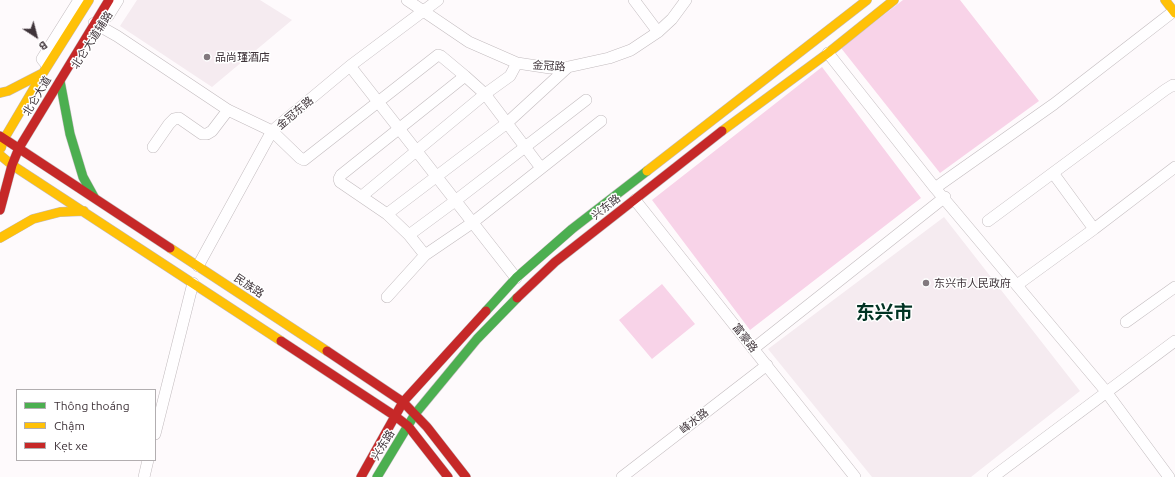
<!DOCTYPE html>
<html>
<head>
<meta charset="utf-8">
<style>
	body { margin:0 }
	#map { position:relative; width:1175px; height:477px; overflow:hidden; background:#fefafc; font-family:Ubuntu,sans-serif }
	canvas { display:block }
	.legend { position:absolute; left:16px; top:389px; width:140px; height:72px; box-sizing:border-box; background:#fff; border:1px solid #b2aeb0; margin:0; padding:5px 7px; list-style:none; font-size:12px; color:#3f343a }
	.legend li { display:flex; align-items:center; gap:8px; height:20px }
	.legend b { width:20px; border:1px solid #b2aeb0 }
	.north { position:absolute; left:16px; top:16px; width:40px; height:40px; -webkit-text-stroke:3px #fff; paint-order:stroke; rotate:144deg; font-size:11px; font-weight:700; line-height:16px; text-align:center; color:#3f343a }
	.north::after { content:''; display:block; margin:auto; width:14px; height:18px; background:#3f343a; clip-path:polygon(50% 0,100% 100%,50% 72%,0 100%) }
</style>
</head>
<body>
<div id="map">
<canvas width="1175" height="477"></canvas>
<ul class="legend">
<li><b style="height:5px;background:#4caf50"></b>Thông thoáng</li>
<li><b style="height:5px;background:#ffc107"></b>Chậm</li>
<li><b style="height:5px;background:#c62828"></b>Kẹt xe</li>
</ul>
<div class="north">B</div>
</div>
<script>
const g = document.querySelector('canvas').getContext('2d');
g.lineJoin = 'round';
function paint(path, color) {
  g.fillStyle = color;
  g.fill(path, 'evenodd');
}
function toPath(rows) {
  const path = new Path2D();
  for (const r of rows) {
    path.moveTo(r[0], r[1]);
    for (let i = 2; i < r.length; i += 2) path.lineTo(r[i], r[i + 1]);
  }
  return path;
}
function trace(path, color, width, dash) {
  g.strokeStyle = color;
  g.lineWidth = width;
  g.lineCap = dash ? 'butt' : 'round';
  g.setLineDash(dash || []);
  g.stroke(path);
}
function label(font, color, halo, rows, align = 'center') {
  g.font = font + ' Ubuntu,"Noto Sans SC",sans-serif';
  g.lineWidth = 3;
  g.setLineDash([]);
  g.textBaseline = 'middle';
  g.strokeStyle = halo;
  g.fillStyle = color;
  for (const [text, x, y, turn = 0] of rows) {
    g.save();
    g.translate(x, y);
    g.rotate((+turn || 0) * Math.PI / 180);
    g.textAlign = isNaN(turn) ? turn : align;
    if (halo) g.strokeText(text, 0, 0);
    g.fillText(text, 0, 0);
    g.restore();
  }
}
const built = toPath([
	[137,0,260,0,292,20,212,87,120,26],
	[944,217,1080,391,971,477,872,477,768,349]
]);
const green = toPath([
	[903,0,960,0,1039,101,940,173,841,48],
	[822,67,921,198,750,330,652,200],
	[662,284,695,324,652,359,619,320]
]);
const street = toPath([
	[407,0,469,42,517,63,550,68,568,67,609,58,631,50,658,32,672,19,686,0],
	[634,0,658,32],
	[108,16,118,0],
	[94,23,117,36,228,110,272,131,300,158,304,160,438,55,441,56,465,76,485,94,541,168],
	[828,53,935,188,1104,389,1169,477],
	[46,64,42,59,79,0],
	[350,66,516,278],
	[153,147,169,124,174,119,179,118,202,134,207,134,212,131,228,110],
	[1053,173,1094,229],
	[935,188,1054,104,1174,11],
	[362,196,485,94,510,76,517,63],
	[635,200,855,477],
	[387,214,507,123,568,67],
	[988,221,1165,90,1173,85,1175,86],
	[409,235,455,201,586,100],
	[425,255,409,235,387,214,340,182,339,179,341,175,465,76],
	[198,266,272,131,350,66,438,0],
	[1017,285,1094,229,1175,167],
	[387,297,425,255,472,223,601,121],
	[1126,322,1175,287],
	[753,349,945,197],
	[155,434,193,283],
	[144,477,148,460],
	[622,477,767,365],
	[993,477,1175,341]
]);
const fast = toPath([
	[60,81,70,134,83,177,94,197],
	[486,311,516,278,572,229,647,171],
	[377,477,415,414,477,339,517,298]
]);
const slow = toPath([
	[1165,0,1175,13],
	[0,93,8,91,43,73],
	[722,131,828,53,894,0],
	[1,148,4,139,43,73,89,0],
	[0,155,12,165,281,341],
	[647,171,867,0],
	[0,238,33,219,60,212,84,211],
	[170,248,327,351]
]);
const jam = toPath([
	[0,136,170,248],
	[0,210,12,165,19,148,109,0],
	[517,298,555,262,722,131],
	[281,341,395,416,408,426,448,477],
	[327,351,403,402,427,427,466,477],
	[361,477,403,402,486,311]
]);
const markers = [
	[207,57,4,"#82797e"],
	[926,283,4,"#82797e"]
];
const streetNames = [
	["北仑大道辅路",92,40,-57],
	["金冠路",549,66,3],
	["北仑大道",37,96,-59],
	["金冠东路",295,113,-40],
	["兴东路",606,207,-38],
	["民族路",249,286,34],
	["富豪路",745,338,52],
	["峰水路",694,421,-38],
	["兴东路",383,445,-59]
];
const poiNames = [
	["品尚瑾酒店",215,57],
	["东兴市人民政府",934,283]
];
const townNames = [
	["东兴市",884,313]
];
paint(built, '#f5ebf0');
paint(green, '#f8d3e8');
trace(street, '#c2bbbe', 12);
trace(fast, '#c2bbbe', 10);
trace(slow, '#c2bbbe', 10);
trace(jam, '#c2bbbe', 10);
trace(street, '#fffeff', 11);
trace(fast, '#4caf50', 9);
trace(slow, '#ffc107', 9);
trace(jam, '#c62828', 9);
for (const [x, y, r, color] of markers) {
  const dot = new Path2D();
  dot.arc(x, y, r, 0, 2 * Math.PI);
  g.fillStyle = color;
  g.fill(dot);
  trace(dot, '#fff', 1.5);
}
label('11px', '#3f343a', '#fff', streetNames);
label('11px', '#3f343a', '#fff', poiNames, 'left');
label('bold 19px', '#003323', '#fff', townNames);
</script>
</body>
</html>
